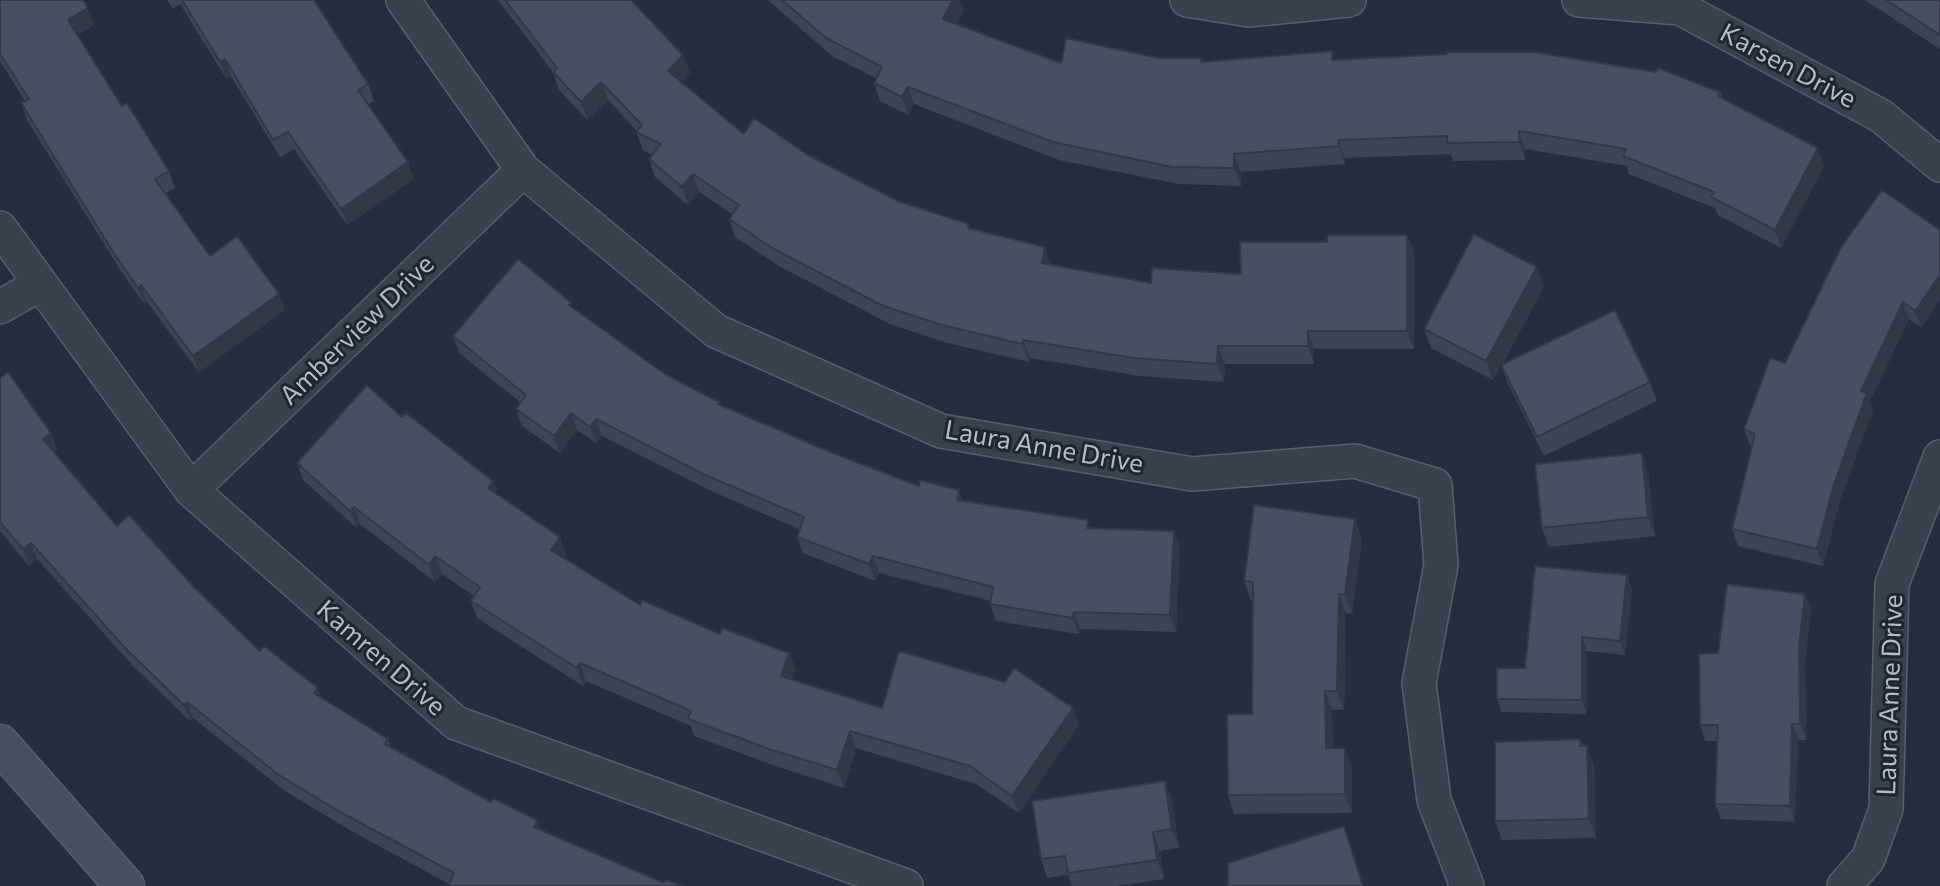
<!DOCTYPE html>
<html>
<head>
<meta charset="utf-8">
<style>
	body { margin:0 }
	canvas { display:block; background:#242f3e }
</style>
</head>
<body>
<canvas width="1940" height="886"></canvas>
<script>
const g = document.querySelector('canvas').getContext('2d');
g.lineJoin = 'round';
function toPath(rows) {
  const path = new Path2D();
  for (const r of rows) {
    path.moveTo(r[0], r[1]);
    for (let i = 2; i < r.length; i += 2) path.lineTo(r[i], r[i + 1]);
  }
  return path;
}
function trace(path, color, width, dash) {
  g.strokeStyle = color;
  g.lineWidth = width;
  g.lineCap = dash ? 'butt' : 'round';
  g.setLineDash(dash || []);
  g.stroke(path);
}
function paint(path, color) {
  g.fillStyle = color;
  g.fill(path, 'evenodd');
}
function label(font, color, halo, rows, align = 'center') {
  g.font = font + ' Commissioner,sans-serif';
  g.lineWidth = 6;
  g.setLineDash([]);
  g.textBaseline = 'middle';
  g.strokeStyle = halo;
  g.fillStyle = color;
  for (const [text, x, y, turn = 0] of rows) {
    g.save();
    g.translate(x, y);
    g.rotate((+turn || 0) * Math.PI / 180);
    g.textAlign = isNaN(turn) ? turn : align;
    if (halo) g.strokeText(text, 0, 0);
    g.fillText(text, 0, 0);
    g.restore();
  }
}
const street = toPath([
	[403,0,523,170,716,331,941,431,1192,474,1355,461,1435,485,1441,565,1419,683,1434,800,1467,886],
	[1187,0,1249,10,1349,0],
	[1579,0,1680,8,1881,116,1940,165],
	[0,228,191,490,456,723,906,886],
	[0,307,40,284],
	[191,490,523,170],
	[1844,886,1868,859,1886,809,1892,584,1940,457]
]);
const secondary = toPath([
	[0,744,125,886]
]);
const wall = toPath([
	[0,0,94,25,77,35,122,106,169,171,175,188,166,193,210,256,279,294,285,310,199,372,147,302,144,304,119,268,27,120,21,103,25,101,0,61],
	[167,0,314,0,368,84,374,101,368,104,414,179,347,225,294,149,280,157,231,76,226,78,180,4,173,9],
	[498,0,632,0,633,2,683,55,690,73,681,82,744,134,808,155,898,201,971,229,1052,265,1151,283,1241,274,1327,242,1407,235,1414,252,1414,349,1314,349,1314,364,1225,364,1224,382,1140,376,1030,358,1029,362,948,343,890,324,779,266,735,237,729,219,732,214,699,192,688,205,655,177,649,159,652,155,643,150,636,132,637,131,608,100,587,120,559,90,553,72],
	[768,0,960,0,964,10,956,24,1061,63,1159,58,1202,62,1335,59,1720,92,1723,98,1824,166,1781,248,1718,215,1715,208,1629,174,1627,166,1525,149,1525,160,1453,161,1451,154,1345,158,1345,164,1241,172,1241,186,1179,184,1059,160,914,104,908,115,880,101,874,83,876,78,832,56],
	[1865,0,1940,0,1940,49],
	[1940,230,1940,300,1921,327,1909,319,1870,401,1873,410,1840,501,1823,566,1738,546,1732,529,1752,447,1750,446,1744,429,1785,363],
	[1544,286,1502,365,1650,382,1657,401,1544,456,1508,384,1501,366,1493,380,1431,348,1424,329],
	[574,308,665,374,720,405,833,453,919,486,963,501,1180,548,1176,632,1080,629,1079,634,996,621,990,604,991,601,879,573,875,581,803,553,797,537,799,529,709,490,602,436,596,443,577,430,560,453,522,426,516,409,521,403,459,353,453,336],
	[0,378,51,433,57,449,54,451,117,526,194,587,260,651,321,698,388,739,391,747,541,830,664,883,684,886,449,884,348,829,285,791,193,718,190,721,133,666,37,559,29,566,0,531],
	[402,417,498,495,566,554,564,558,640,605,720,634,789,653,796,670,792,679,882,708,1079,725,1019,813,976,784,856,748,844,788,776,766,694,736,691,726,586,681,583,686,477,618,471,601,474,596,442,574,435,582,360,524,357,528,303,480,297,463],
	[1648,472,1655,536,1549,547,1542,528],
	[1362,538,1352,614,1346,613,1344,710,1332,710,1333,748,1352,767,1352,813,1234,814,1228,795,1252,714,1253,601,1251,600,1244,581],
	[1632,589,1625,655,1587,651,1587,714,1502,712,1497,699,1525,668],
	[1805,594,1811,610,1805,663,1806,740,1798,740,1795,822,1721,819,1715,804,1718,741,1705,741,1700,725,1718,653],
	[1580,739,1583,746,1594,765,1596,838,1502,840,1495,821],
	[1172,800,1179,848,1160,851,1164,879,1116,886,1072,886,1068,875,1047,878,1041,859]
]);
const shadedWall = toPath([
	[953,0,960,0,964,10,950,37,943,19],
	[88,8,94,25,74,37,68,20],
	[683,55,690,73,674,89,668,71],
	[225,59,231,76,226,78,220,62],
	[601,82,608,100,587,120,581,102],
	[908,87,914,104,908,115,902,97],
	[1519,131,1525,149,1525,160,1519,142],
	[1338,140,1345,158,1345,164,1339,146],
	[1818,148,1824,166,1781,248,1775,230],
	[1234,154,1241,172,1241,186,1234,168],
	[408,162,414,179,347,225,341,209],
	[693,174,699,192,688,205,682,187],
	[1407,235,1414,252,1414,349,1407,331],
	[1045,247,1052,264,1048,281,1042,263],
	[1537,267,1544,286,1493,380,1486,361],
	[1940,275,1940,300,1921,327,1915,311],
	[141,285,147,302,144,304,138,288],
	[279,294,285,310,199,372,193,356],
	[1903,302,1909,319,1870,401,1873,410,1840,501,1823,566,1817,549,1834,484,1861,391],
	[1308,331,1314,349,1314,364,1308,346],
	[1023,340,1030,358,1029,362,1022,344],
	[1218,346,1225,364,1224,382,1217,364],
	[571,413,577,430,560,453,554,436],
	[596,419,602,436,596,443,590,427],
	[51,433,57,449,49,455,43,439],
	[1642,453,1648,472,1655,536,1648,517],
	[493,481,500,499,488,488],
	[959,490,965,507,957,500],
	[354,507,360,524,357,528,350,511],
	[1355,519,1362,538,1352,614,1345,595],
	[1174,531,1180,548,1176,632,1170,615],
	[560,537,566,554,557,568,551,550],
	[31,543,37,559,29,566,23,549],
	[435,556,442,574,435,582,429,565],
	[873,556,879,573,875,581,869,564],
	[1627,575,1632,589,1625,655,1620,641],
	[1339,594,1346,613,1344,710,1337,691],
	[1805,594,1811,610,1805,663,1806,740,1800,724,1799,647],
	[1074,612,1080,629,1079,634,1073,618],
	[1582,637,1587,651,1587,714,1582,700],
	[789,653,796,670,787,693,781,676],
	[580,663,586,681,583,686,577,668],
	[318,688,324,705,314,693],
	[1325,691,1332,710,1333,767,1326,748],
	[187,702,193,718,190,721,184,705],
	[1073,708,1079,725,1019,813,1012,796],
	[1792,724,1798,740,1795,822,1790,806],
	[850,731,856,748,844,788,837,770],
	[1587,746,1594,765,1596,838,1589,819],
	[1345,748,1352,767,1352,813,1345,794],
	[1165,781,1172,800,1179,848,1172,829],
	[537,820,543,836,534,827],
	[1153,832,1160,851,1164,879,1157,860]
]);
const building = toPath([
	[0,0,83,0,88,8,68,20,122,106,127,103,169,171,155,179,210,256,237,236,279,294,193,356,141,285,138,288,113,252,21,103,29,99,0,54,0,0],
	[182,0,314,0,368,84,358,90,408,162,341,209,288,132,273,140,225,59,220,62,182,0],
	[505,0,631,0,683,55,668,71,744,134,754,118,808,155,898,201,969,224,968,228,1045,247,1042,263,1151,283,1152,268,1241,274,1240,242,1327,242,1327,235,1407,235,1407,331,1308,331,1308,346,1218,346,1217,364,1133,358,1023,340,1022,344,942,325,883,306,772,248,729,219,739,205,693,174,682,187,649,159,661,144,636,132,642,125,601,82,581,102,553,72,557,68,505,0],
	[782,0,953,0,943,19,1061,63,1066,38,1159,58,1201,58,1201,62,1332,51,1332,60,1447,54,1447,52,1534,52,1656,72,1658,68,1720,92,1718,96,1818,148,1775,230,1711,197,1714,192,1623,156,1626,149,1519,131,1519,142,1447,143,1447,136,1338,140,1339,146,1234,154,1234,168,1172,167,1053,142,908,87,902,97,874,83,882,67,826,38,782,0],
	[1886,0,1940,0,1940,35,1886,0],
	[1882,190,1940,230,1940,275,1915,311,1903,302,1861,391,1867,393,1834,484,1817,549,1732,529,1755,434,1744,429,1770,358,1785,363,1841,247,1882,190],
	[1474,234,1537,267,1486,361,1424,329,1474,234],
	[518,259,572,303,569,305,665,374,719,402,718,404,833,453,919,486,920,480,959,490,957,500,1088,520,1087,528,1174,531,1170,615,1074,612,1073,618,990,604,993,587,873,556,869,564,797,537,804,517,703,474,596,419,590,427,571,413,554,436,516,409,526,395,453,336,518,259],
	[1615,310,1650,382,1537,437,1501,365,1615,310],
	[8,372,51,433,43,439,117,526,129,515,194,587,260,651,264,646,318,688,314,693,388,739,385,744,491,802,493,798,537,820,534,827,664,883,665,880,684,886,448,886,454,873,342,813,279,775,187,702,184,705,127,650,31,543,23,549,0,522,0,378,8,372],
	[367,385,402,417,406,413,493,481,488,488,560,537,551,550,640,605,642,600,720,634,722,628,789,653,781,676,882,708,899,651,1005,682,1014,668,1073,708,1012,796,970,766,850,731,837,770,769,749,688,719,691,711,580,663,577,668,471,601,480,587,435,556,429,565,354,507,350,511,297,463,367,385],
	[1642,453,1648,517,1542,528,1535,464,1642,453],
	[1254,505,1355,519,1345,595,1339,594,1337,691,1325,691,1326,748,1345,748,1345,794,1228,795,1227,714,1252,714,1253,582,1244,581,1254,505],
	[1535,566,1627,575,1620,641,1582,637,1582,700,1497,699,1497,668,1525,668,1535,566],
	[1727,584,1805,594,1799,647,1800,724,1792,724,1790,806,1715,804,1718,725,1700,725,1699,654,1718,653,1727,584],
	[1580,739,1580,746,1587,746,1589,819,1495,821,1495,742,1580,739],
	[1165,781,1172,829,1153,832,1157,860,1068,873,1065,856,1041,859,1032,801,1165,781],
	[1344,826,1363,886,1228,886,1228,863,1344,826]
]);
const streetNames = [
	["Karsen Drive",1788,66,28],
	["Amberview Drive",357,330,-44],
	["Laura Anne Drive",1044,447,10],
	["Kamren Drive",381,658,41],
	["Laura Anne Drive",1890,695,-88]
];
trace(street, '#565f6c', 36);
trace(secondary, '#565f6c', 41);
trace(street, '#38414e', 33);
trace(secondary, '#465061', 38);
paint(wall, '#3b4654');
paint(shadedWall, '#303945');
paint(building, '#455162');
trace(building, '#303945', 2);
label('26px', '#b4bcc9', '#1d2633', streetNames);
</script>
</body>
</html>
